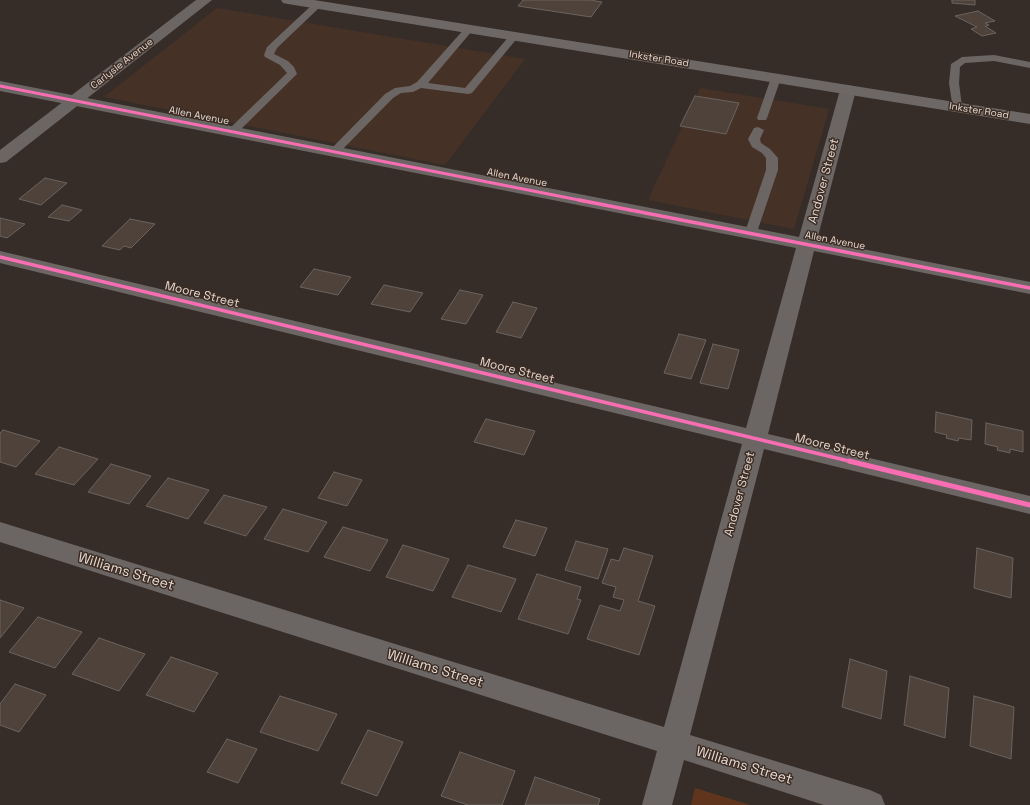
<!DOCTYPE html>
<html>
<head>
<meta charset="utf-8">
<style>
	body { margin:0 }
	canvas { display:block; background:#362d29 }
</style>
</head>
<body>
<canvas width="1030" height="805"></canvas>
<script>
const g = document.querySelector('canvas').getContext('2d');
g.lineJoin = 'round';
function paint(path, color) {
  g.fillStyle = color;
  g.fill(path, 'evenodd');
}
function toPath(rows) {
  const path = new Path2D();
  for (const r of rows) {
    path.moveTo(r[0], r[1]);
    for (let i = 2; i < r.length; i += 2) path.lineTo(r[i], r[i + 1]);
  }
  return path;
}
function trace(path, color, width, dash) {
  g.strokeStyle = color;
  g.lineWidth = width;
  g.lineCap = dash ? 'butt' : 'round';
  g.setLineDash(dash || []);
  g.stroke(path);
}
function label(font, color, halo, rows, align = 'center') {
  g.font = font + ' "Space Grotesk",sans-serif';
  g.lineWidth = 3;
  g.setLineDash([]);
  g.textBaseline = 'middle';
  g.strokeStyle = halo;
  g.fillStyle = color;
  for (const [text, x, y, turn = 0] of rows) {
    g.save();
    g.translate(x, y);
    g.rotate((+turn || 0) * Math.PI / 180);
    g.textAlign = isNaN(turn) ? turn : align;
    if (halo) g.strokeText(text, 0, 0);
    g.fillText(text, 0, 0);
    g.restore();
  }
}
const built = toPath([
	[217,8,525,59,445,165,104,97],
	[700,88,829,109,794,229,648,200]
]);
const green = toPath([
	[695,788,750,805,691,805]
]);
const building = toPath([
	[523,0,590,0,602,2,591,17,518,6,523,0],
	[952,0,975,0,975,5,952,3,952,0],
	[978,11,995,21,985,23,989,25,985,26,996,33,982,36,971,29,977,27,955,16,978,11],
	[695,96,739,103,726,134,680,126,695,96],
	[45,178,67,183,41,205,19,199,45,178],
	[62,205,82,210,69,221,48,217,62,205],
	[0,218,25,224,7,238,0,236,0,218],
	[130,219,155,224,131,248,124,246,120,250,102,246,130,219],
	[314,269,351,277,338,295,300,287,314,269],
	[384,285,423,293,410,312,371,304,384,285],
	[460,290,483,295,466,324,441,319,460,290],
	[513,302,537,308,521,338,496,332,513,302],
	[679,334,706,340,691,379,664,373,679,334],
	[713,344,739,350,728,389,700,383,713,344],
	[936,412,972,420,971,440,959,438,958,441,946,438,947,435,935,432,936,412],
	[486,419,535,431,524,455,474,442,486,419],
	[986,423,1023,431,1023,452,1010,449,1010,453,997,450,998,447,985,444,986,423],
	[3,430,40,441,16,467,0,462,0,433,3,430],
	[59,447,98,459,74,485,35,474,59,447],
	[111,464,151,476,129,504,88,492,111,464],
	[334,472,362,480,347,506,318,498,334,472],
	[168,478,209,490,188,519,146,506,168,478],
	[224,495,267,507,246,536,204,523,224,495],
	[283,509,327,522,308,552,264,539,283,509],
	[516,520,547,528,535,556,503,547,516,520],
	[343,527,388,540,370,571,324,557,343,527],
	[576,541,608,549,598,579,565,570,576,541],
	[403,545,449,559,433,591,386,577,403,545],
	[624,548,653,556,638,601,655,606,639,655,587,639,600,605,620,611,624,600,613,597,616,587,602,583,611,559,619,561,624,548],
	[977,548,1013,558,1011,598,974,588,977,548],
	[468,565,516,579,501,612,452,597,468,565],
	[537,574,581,587,577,599,581,600,568,634,518,619,537,574],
	[0,600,24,608,0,638,0,600],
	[38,617,82,632,55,668,9,652,38,617],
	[99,638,145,654,119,691,72,674,99,638],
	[171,657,218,673,194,712,146,695,171,657],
	[850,659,887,671,881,719,842,707,850,659],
	[910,676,949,688,945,738,904,725,910,676],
	[15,684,46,695,19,732,0,725,0,704,15,684],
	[280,696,337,714,318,751,260,732,280,696],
	[974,696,1014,707,1011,759,970,746,974,696],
	[368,730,403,742,377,796,341,783,368,730],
	[227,739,257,749,238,783,207,772,227,739],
	[460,752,515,771,502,805,468,805,441,796,460,752],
	[535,777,600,799,598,805,525,805,535,777]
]);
const service = toPath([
	[317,2,320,3,322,5,320,7,277,48,274,54,288,61,294,67,297,74,237,133,229,133,227,131,229,129,287,73,280,65,265,57,264,55,267,47,314,3,317,2],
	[469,26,474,29,472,31,428,83,465,88,511,34,517,34,519,36,472,93,468,94,421,88,413,92,401,93,393,98,339,153,331,153,329,151,331,149,385,94,395,88,410,86,417,82,466,27,469,26],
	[994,55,1030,62,1030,68,994,61,965,63,960,67,959,83,962,107,961,109,953,109,949,83,951,64,962,57,994,55],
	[776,75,781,78,767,118,766,120,758,120,757,118,771,78,776,75],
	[758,127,764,130,760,139,761,143,770,149,778,158,778,170,757,232,755,235,751,236,747,235,745,232,766,170,766,158,762,153,752,147,748,139,754,128,758,127]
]);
const minor = toPath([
	[0,81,799,237,840,90,843,87,848,85,853,87,856,90,817,240,1030,282,1030,294,814,251,768,434,1030,496,1030,514,764,449,690,735,870,790,881,795,885,805,824,805,684,760,672,805,642,805,657,751,0,542,0,522,664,727,742,444,0,263,0,251,746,428,796,248,0,91,0,81]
]);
const tertiary = toPath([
	[196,0,212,0,6,162,0,163,0,150,196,0]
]);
const secondary = toPath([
	[281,0,314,0,1030,114,1030,124,288,4,283,3,281,0]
]);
const cyclewayFar2 = toPath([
	[0,86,584,201]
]);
const cyclewayFar1 = toPath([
	[579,200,1030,288],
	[0,257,853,462]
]);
const cycleway = toPath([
	[849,461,1030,505]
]);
const farStreetnames = [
	["Inkster Road",659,59,9],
	["Carlysle Avenue",122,64,-38],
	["Inkster Road",979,111,9],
	["Allen Avenue",199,116,11],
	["Allen Avenue",517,178,11],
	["Allen Avenue",835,241,11]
];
const streetNames = [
	["Andover Street",824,181,-75],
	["Moore Street",202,295,14],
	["Moore Street",517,371,14],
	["Moore Street",832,447,14],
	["Andover Street",740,494,-75]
];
const nearStreetnames = [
	["Williams Street",126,572,17],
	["Williams Street",435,669,17],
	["Williams Street",744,766,17]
];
paint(built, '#453126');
paint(green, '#5f361d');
paint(building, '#4f423b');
trace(building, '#6a635f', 1);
paint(service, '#6b6664');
paint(minor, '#6b6664');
paint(tertiary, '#6b6664');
paint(secondary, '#6d6865');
trace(cyclewayFar2, '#f96db3', 3);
trace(cyclewayFar1, '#f96db3', 3.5);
trace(cycleway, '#f96db3', 5);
label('10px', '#e4d9d3', '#3c2c23', farStreetnames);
label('12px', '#e4d9d3', '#3c2c23', streetNames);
label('14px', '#e4d9d3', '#3c2c23', nearStreetnames);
</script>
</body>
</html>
